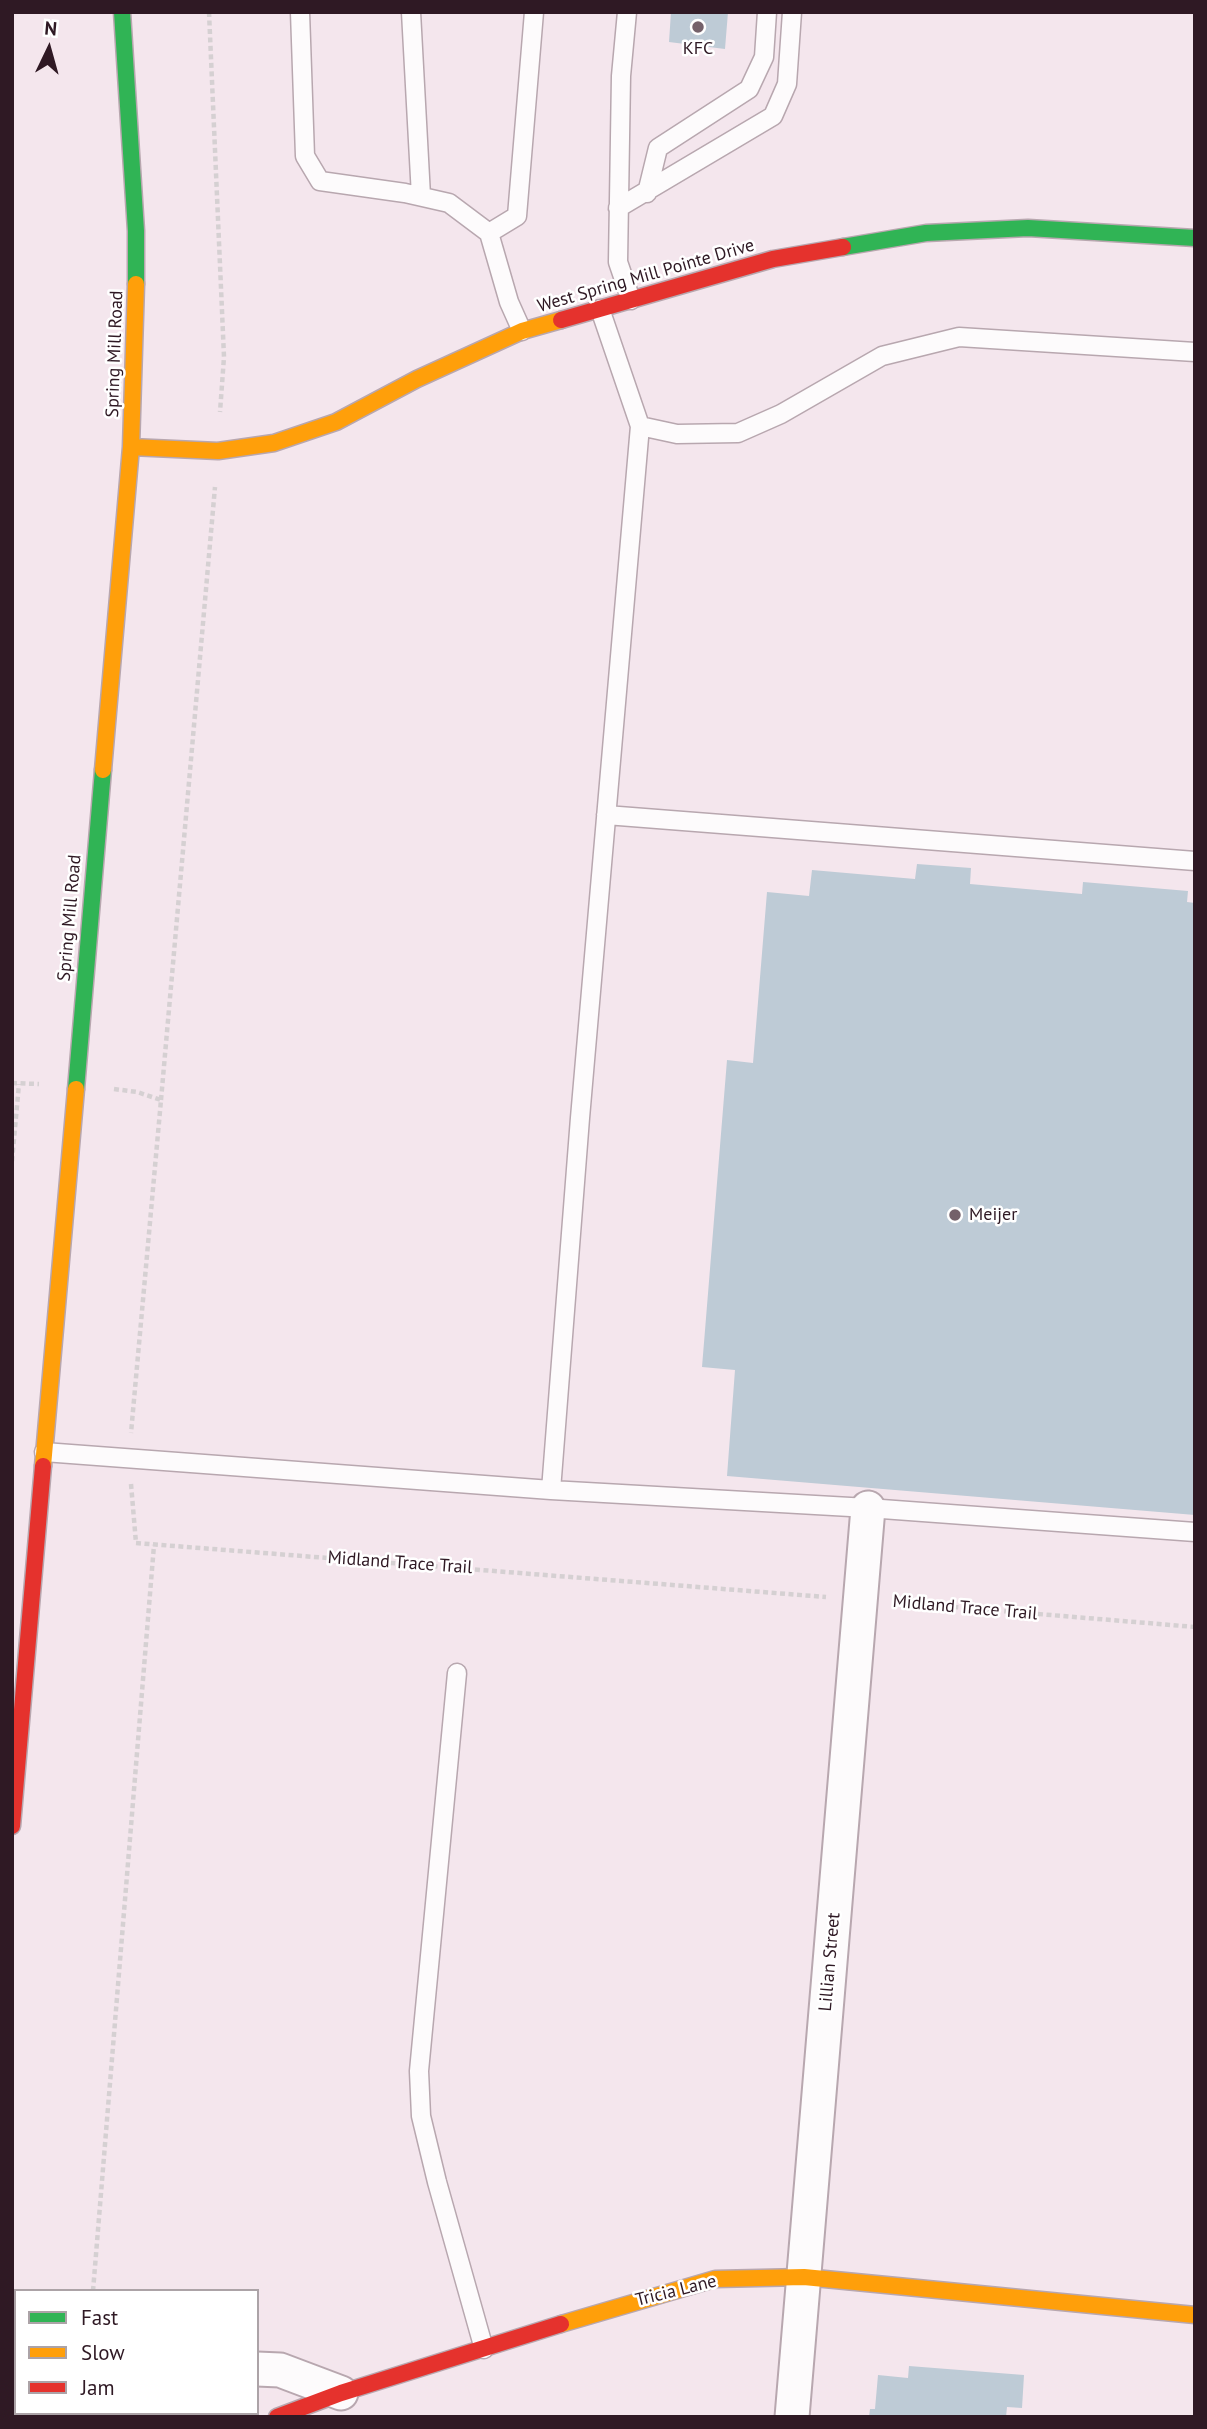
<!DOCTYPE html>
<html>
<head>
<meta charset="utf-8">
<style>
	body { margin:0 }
	#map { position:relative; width:1207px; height:2429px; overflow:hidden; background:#f4e6ed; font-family:"PT Sans",sans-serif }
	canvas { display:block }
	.frame { position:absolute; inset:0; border:14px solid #2f1924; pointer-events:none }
	.legend { position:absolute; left:14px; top:2289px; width:245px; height:126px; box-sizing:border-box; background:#fff; border:2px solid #aca3a7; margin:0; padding:9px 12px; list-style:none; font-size:21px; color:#2f1924 }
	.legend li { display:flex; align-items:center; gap:14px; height:35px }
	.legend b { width:35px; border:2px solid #aca3a7 }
	.north { position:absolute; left:14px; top:14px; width:70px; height:70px; -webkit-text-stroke:5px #fff; paint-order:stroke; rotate:5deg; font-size:19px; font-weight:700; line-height:28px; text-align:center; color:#2f1924 }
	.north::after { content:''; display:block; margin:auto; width:24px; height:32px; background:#2f1924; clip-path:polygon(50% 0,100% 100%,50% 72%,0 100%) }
</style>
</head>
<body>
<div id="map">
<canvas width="1207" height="2429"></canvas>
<div class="frame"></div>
<ul class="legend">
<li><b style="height:9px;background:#30b455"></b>Fast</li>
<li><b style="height:9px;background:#ff9f0a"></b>Slow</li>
<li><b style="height:9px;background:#e5322d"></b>Jam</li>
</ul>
<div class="north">N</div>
</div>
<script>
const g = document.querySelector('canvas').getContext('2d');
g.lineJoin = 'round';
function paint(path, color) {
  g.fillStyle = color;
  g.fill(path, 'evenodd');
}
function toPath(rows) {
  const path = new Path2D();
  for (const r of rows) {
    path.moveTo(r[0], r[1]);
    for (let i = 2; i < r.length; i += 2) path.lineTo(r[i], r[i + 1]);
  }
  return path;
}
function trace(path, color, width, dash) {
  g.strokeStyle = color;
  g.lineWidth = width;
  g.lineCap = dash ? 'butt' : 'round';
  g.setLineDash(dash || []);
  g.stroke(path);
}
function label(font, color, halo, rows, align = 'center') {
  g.font = font + ' "PT Sans",sans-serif';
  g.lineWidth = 5;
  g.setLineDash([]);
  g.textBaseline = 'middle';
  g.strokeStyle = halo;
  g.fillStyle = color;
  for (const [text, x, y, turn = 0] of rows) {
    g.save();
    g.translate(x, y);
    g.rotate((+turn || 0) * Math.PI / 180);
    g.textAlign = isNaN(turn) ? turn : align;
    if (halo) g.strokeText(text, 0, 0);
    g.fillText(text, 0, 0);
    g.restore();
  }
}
const building = toPath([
	[671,12,728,12,725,49,669,42],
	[917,864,971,868,970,884,1082,894,1083,882,1188,891,1187,902,1195,903,1195,1515,727,1476,735,1370,702,1367,727,1060,753,1063,767,892,809,896,812,870,915,879],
	[909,2366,1024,2375,1022,2408,1007,2407,1006,2417,869,2417,870,2409,875,2409,878,2375,908,2378]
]);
const path = toPath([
	[209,12,224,357,220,412],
	[12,1083,39,1084],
	[114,1089,137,1092,161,1100,131,1433],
	[161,1100,215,487],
	[12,1161,19,1084],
	[131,1484,136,1543],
	[136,1543,826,1597],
	[894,1602,1195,1627],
	[93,2291,154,1545]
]);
const lane = toPath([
	[300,12,305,156,320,181,405,193,449,203,489,233,509,302,522,331],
	[411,12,421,196],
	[627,12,621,76,618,262,631,300],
	[647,193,658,148,749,89,764,57,767,12],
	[618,208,773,116,787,84,792,12],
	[489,233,517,216,534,12],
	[640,426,677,434,738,433,781,414,882,356,959,337,1195,352],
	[606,815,1195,861],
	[44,1452,551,1490,580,1118,640,426,600,309],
	[551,1490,868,1508,1195,1532],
	[457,1673,419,2071,421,2116,437,2182,484,2349]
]);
const street = toPath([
	[12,2349,16,2349],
	[257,2369,280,2370,341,2393],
	[12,2410,16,2410],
	[57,2413,106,2417],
	[792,2417,868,1508]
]);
const fast = toPath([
	[122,12,136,231,136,284],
	[843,247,926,233,1028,228,1195,238],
	[76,1089,103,770]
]);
const slow = toPath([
	[131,447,218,451,274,443,336,422,417,379,522,331,561,320],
	[103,770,131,447,136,284],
	[43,1466,76,1089],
	[561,2324,715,2279,804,2277,1195,2315]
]);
const jam = toPath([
	[561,320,773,259,843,247],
	[12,1826,43,1466],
	[277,2417,341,2393,561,2324]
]);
const markers = [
	[698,27,7,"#74616a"],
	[955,1215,7,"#74616a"]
];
const poiNames = [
	["KFC",698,49],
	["Meijer",969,1215,"left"]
];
const streetNames = [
	["West Spring Mill Pointe Drive",646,276,-16],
	["Spring Mill Road",115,354,-88],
	["Spring Mill Road",70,918,-85],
	["Midland Trace Trail",400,1563,4],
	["Midland Trace Trail",965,1608,5],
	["Lillian Street",830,1962,-85],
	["Tricia Lane",676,2291,-14]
];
paint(building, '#becbd6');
trace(lane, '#b8a7af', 21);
trace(street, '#b8a7af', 37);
trace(fast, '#b8a7af', 19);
trace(slow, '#b8a7af', 19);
trace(jam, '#b8a7af', 19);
trace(path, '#d5d0d2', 4.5, [5, 3.5]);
trace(lane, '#fdfbfc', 18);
trace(street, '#fdfbfc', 33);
trace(fast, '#30b455', 16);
trace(slow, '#ff9f0a', 16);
trace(jam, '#e5322d', 16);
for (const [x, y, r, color] of markers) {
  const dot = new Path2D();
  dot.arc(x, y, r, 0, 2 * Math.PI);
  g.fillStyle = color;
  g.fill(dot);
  trace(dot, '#fff', 2.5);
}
label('18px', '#2f1924', '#fff', poiNames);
label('18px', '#2f1924', '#fff', streetNames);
</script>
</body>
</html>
